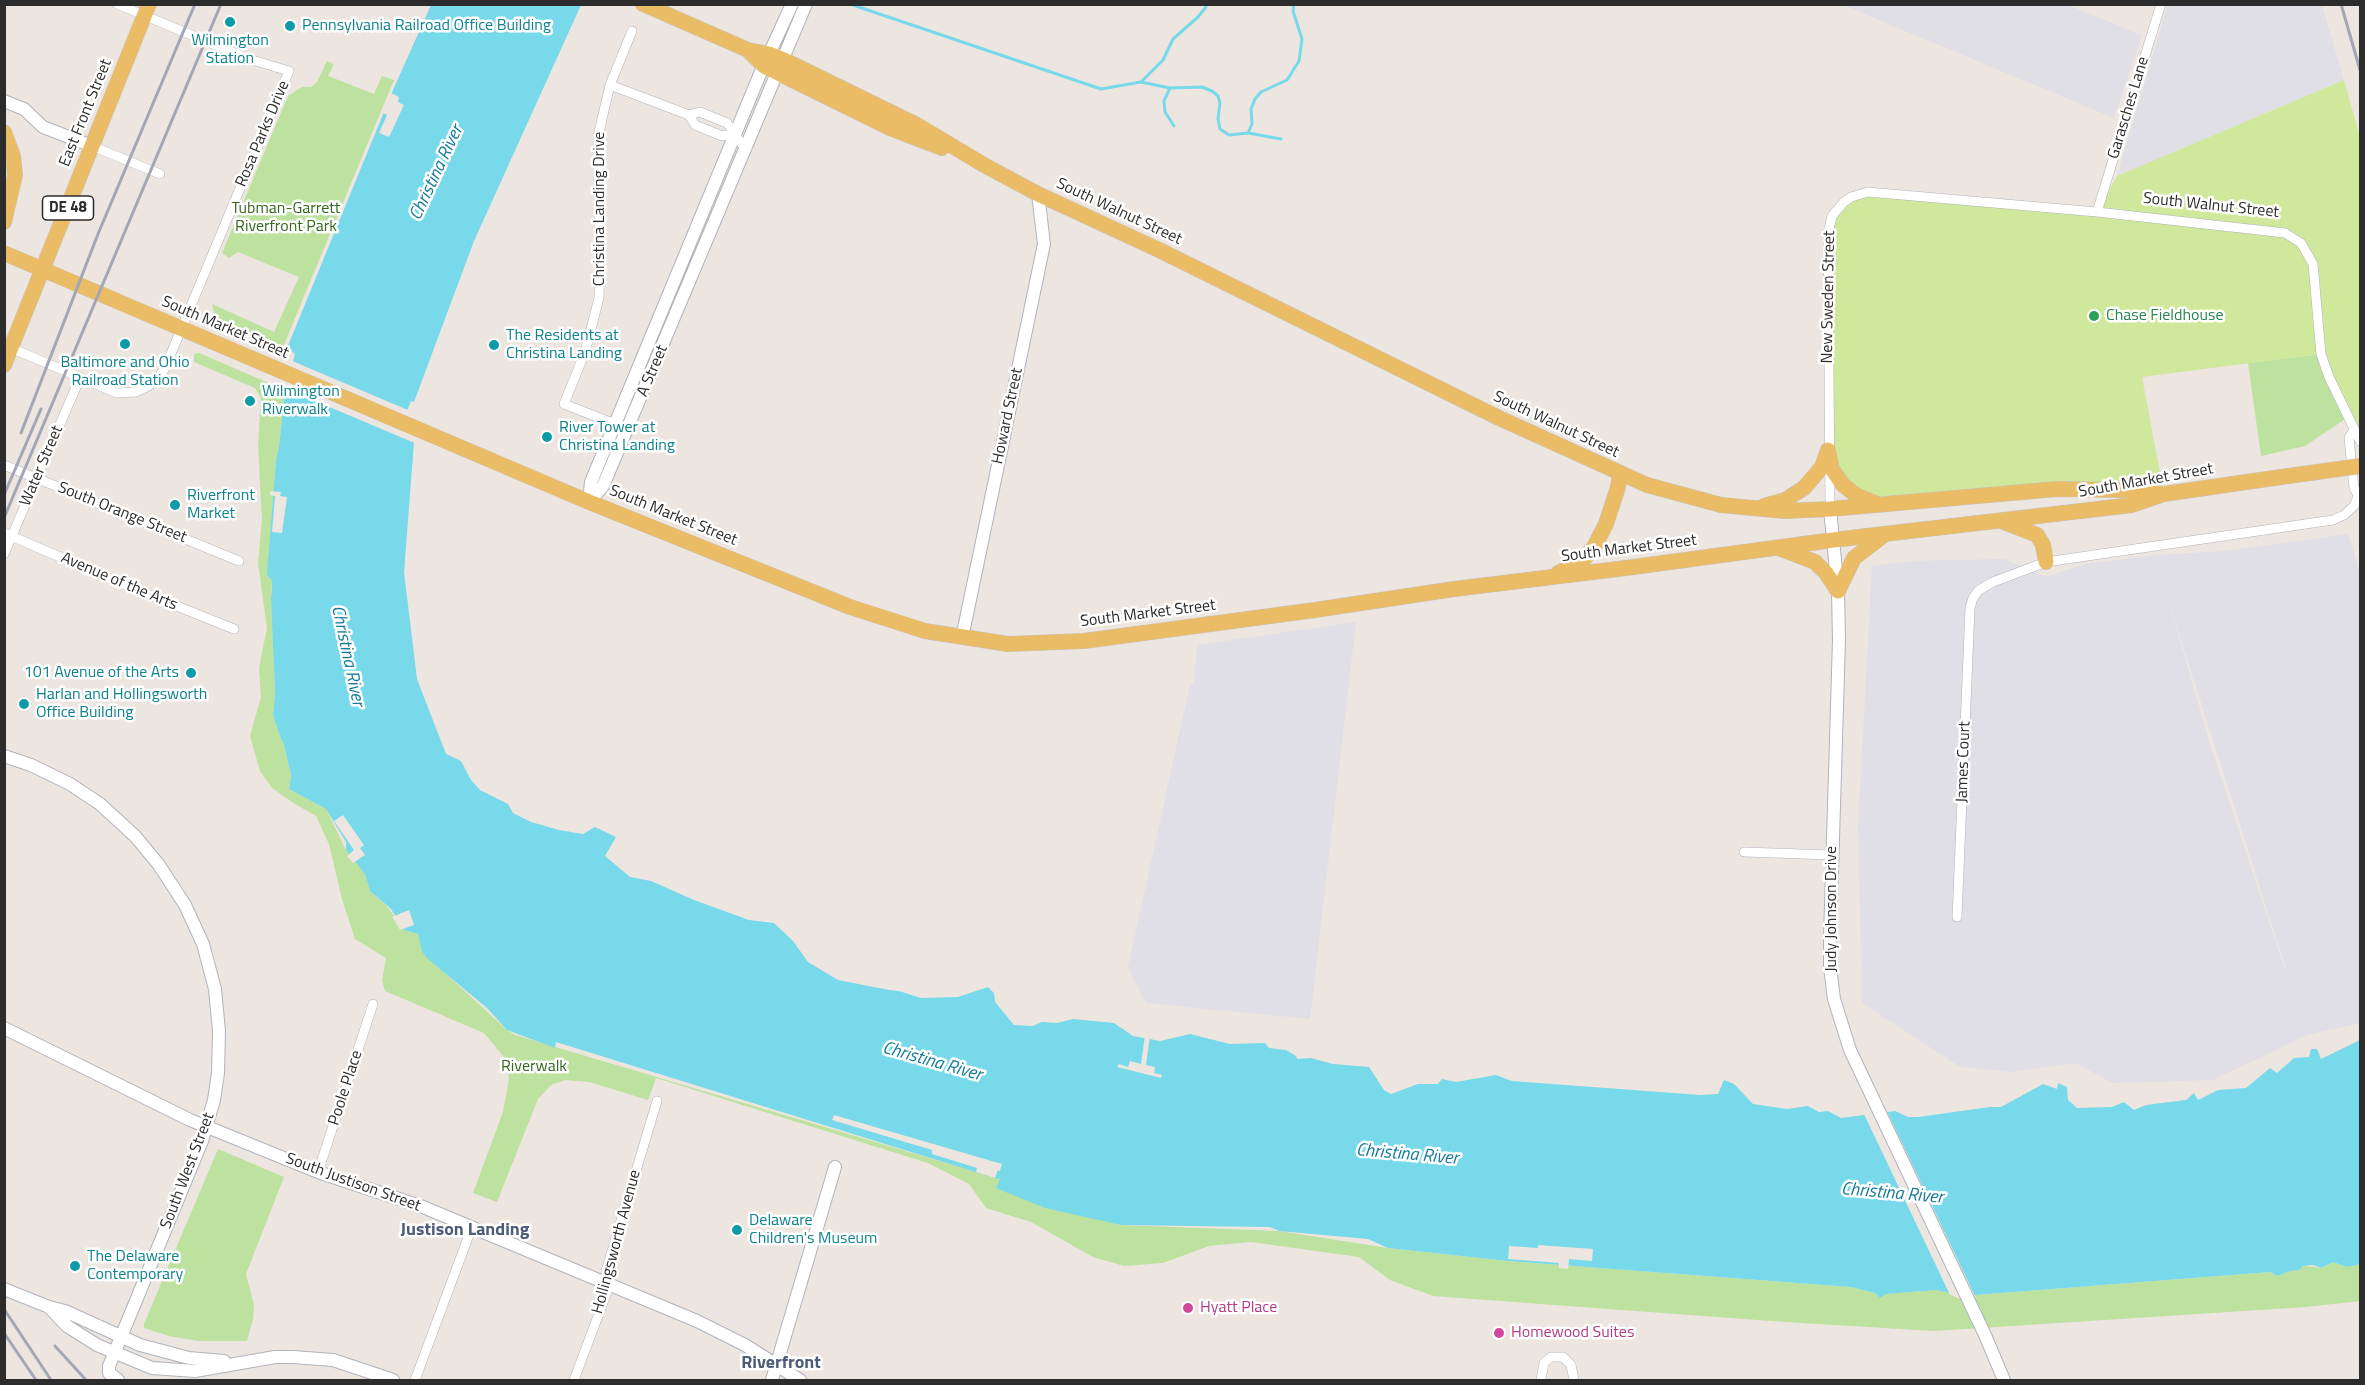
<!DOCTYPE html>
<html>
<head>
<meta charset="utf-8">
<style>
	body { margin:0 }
	#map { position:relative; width:2365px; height:1385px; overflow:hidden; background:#ede5df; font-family:"Titillium Web",sans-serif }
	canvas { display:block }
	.frame { position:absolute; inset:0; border:6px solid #2c2c2c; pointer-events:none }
</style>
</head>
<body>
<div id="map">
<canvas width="2365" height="1385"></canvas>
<div class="frame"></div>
</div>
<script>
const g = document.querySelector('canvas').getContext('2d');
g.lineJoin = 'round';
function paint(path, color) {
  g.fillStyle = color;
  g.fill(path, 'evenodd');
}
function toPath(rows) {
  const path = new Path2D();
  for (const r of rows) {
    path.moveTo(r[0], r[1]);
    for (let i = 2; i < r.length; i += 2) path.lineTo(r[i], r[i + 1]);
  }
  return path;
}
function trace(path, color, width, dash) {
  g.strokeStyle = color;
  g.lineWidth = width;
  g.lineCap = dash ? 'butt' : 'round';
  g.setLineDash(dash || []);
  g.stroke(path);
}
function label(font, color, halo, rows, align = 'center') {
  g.font = font + ' "Titillium Web",sans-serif';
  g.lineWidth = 5;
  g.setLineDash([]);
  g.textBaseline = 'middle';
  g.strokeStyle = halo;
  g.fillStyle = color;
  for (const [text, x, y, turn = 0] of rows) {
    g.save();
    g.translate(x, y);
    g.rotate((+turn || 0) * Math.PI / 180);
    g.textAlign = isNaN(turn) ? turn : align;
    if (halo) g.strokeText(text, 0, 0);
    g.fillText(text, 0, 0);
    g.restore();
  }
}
const industrial = toPath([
	[1843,5,2068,5,2142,35,2114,118],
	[2168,5,2322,5,2344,80,2117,176],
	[2348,534,2360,572,2360,1023,2307,1035,2213,1080,2113,1083,2075,1063,2011,1072,1960,1067,1862,1003,1858,827,1872,566,1911,561,2004,559,2046,577,2085,564,2155,555,2226,551],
	[2167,596,2286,969,2285,970,2209,741],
	[1356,622,1310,1019,1146,1003,1128,967,1190,685,1194,684,1197,645]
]);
const green = toPath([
	[327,61,334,64,328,76,374,94,382,76,394,80,283,347,216,322,212,304,274,332,299,277,238,252,229,258,222,253,288,96,302,87,311,87,317,82],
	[199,353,285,390,279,447,276,460,267,575,272,581,271,599,275,693,273,715,279,734,284,745,291,775,289,789,326,809,346,850,365,874,370,891,386,905,404,930,418,934,422,952,507,1030,515,1035,1000,1179,996,1188,1121,1225,1279,1231,1388,1248,1508,1261,1851,1287,1875,1293,1880,1298,1886,1294,1937,1290,1962,1296,2270,1272,2277,1276,2290,1271,2299,1270,2303,1266,2323,1268,2333,1262,2347,1267,2360,1264,2360,1301,2306,1307,1934,1331,1785,1322,1433,1296,1390,1280,1359,1257,1251,1242,1209,1246,1163,1263,1124,1266,1093,1257,1031,1222,986,1208,969,1184,928,1163,656,1078,648,1100,589,1082,565,1080,551,1085,538,1099,497,1202,473,1193,503,1112,509,1079,504,1057,484,1033,385,991,382,981,386,958,355,939,342,899,329,844,316,816,295,804,272,788,260,771,250,736,261,697,259,668,267,628,258,563,262,519,258,445,261,398,255,388,194,362,194,354],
	[2321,354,2348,417,2305,446,2261,456,2248,363],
	[218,1149,284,1177,246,1274,254,1305,253,1319,247,1341,199,1341,169,1336,144,1328,144,1324]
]);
const pitch = toPath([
	[2344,80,2360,137,2360,441,2320,354,2142,377,2164,494,2077,489,1878,504,1848,490,1828,450,1832,216,1858,194,2097,212,2117,176]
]);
const water = toPath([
	[431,5,581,5,474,241,414,402,411,401,397,434,414,442,404,572,417,679,446,754,461,761,471,780,480,790,508,804,513,813,531,822,559,830,583,834,595,827,616,837,605,856,630,877,651,881,694,900,749,920,774,923,793,941,808,962,838,980,889,990,899,991,921,998,958,997,988,987,994,993,995,1002,1014,1025,1033,1026,1042,1022,1057,1023,1073,1019,1114,1023,1133,1036,1160,1041,1190,1034,1230,1044,1265,1043,1269,1048,1286,1050,1296,1056,1297,1059,1311,1058,1333,1064,1369,1067,1384,1090,1391,1094,1418,1084,1438,1084,1442,1079,1456,1082,1496,1075,1512,1081,1700,1095,1718,1094,1724,1080,1734,1084,1753,1104,1787,1109,1808,1106,1819,1112,1828,1111,1841,1118,1895,1111,1908,1117,1918,1117,1990,1107,2001,1107,2043,1084,2057,1089,2058,1083,2067,1087,2068,1100,2077,1108,2112,1107,2124,1102,2134,1110,2146,1105,2186,1100,2194,1093,2198,1100,2218,1090,2246,1088,2270,1068,2277,1073,2294,1058,2309,1057,2311,1049,2317,1049,2321,1059,2360,1040,2360,1264,2347,1267,2333,1262,2322,1268,2313,1265,2303,1266,2299,1270,2290,1271,2277,1276,2270,1272,1962,1296,1937,1290,1886,1294,1880,1298,1875,1293,1851,1287,1508,1261,1388,1248,1368,1239,1279,1231,1270,1227,1121,1225,1045,1208,996,1188,1000,1179,995,1178,556,1042,555,1048,507,1030,487,1008,428,959,422,952,418,934,404,930,391,909,370,891,365,874,346,850,346,842,326,809,289,789,291,775,284,745,279,734,273,715,275,693,271,599,272,587,272,581,267,575,268,560,276,460,279,447,285,390,295,354,287,348,393,90]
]);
const pier = toPath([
	[391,93,399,97,398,102,404,105,389,137,379,133,387,115,383,113],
	[290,360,410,411,401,433,415,440,417,444,282,387],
	[270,491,281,492,280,496,287,497,282,533,272,532,275,496,270,495],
	[343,815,364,845,360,848,365,855,353,863,347,856,354,850,334,821],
	[409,910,414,925,400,930,392,917],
	[1145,1035,1150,1036,1146,1065,1155,1067,1154,1073,1162,1075,1161,1078,1117,1067,1119,1064,1128,1067,1130,1061,1141,1064],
	[1886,1109,1976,1298,1961,1299,1950,1295,1863,1112],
	[834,1115,1002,1164,1000,1171,998,1170,995,1178,976,1172,977,1168,932,1154,932,1150,832,1120],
	[1538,1245,1593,1249,1592,1261,1569,1259,1568,1269,1559,1268,1559,1263,1508,1259,1509,1246,1538,1248]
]);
const stream = toPath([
	[850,4,1101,89,1141,82,1170,88,1164,101,1165,112,1174,126],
	[1141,82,1163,60,1173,39,1198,17,1206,7,1206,4],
	[1170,88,1202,87,1212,91,1218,96,1220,103,1218,119,1220,129,1229,135,1248,133,1281,139],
	[1248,133,1252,124,1251,109,1255,99,1261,92,1287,80,1299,61,1302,39,1293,11,1294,4]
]);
const minor = toPath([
	[610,85,689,115,700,112,727,123,746,150],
	[689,115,695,125,722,136,735,134],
	[92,146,160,174],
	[2097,212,2161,4],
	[11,348,117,393,136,392,147,387,157,379,165,368,289,71,249,59,117,4],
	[620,426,564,404,585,352,599,298,600,271,598,136,610,85,632,31],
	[2354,430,2349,438,2354,488,2358,495],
	[4,465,239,561],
	[1830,509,1828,234,1832,216,1844,202,1851,197,1868,192,2097,212,2285,233,2301,243,2313,264,2321,354,2329,377,2360,441],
	[4,533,132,588,234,629],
	[4,554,80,378],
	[1744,852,1832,855],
	[1957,917,1970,608,1973,598,1979,590,1993,582,2046,562,2333,520,2344,515,2354,506,2360,492],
	[318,1172,373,1004],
	[415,1380,472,1227],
	[574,1380,607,1292,606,1271,657,1101],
	[1541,1380,1544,1363,1551,1357,1563,1357,1571,1365,1574,1380]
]);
const tertiary = toPath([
	[4,101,24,109,43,127,92,146],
	[589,502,603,486,806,4],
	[589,502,591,482,760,74,792,4],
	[1830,509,1838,591,1839,640,1830,938,1830,967,1834,999,1850,1050,1985,1335,2004,1380],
	[962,638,1044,244,1038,194],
	[4,756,31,765,70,784,100,804,135,836,159,865,185,905,203,944,215,989,219,1031,218,1073,214,1100,202,1141,109,1366,109,1373,118,1380],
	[4,1028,190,1120,318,1172,423,1207,697,1321,745,1345,800,1380],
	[4,1289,49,1307,65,1311,140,1345,189,1358,224,1361],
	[49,1307,67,1326,97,1345,152,1368,195,1371,275,1357,293,1357,333,1360,393,1380],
	[772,1380,835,1167]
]);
const primary = toPath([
	[643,4,748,50,769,54,784,60,917,125,984,165,1038,194,1159,250,1499,418,1647,485,1721,505,1785,511,1830,509,2057,489,2128,490,2161,494],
	[748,50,764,66,890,128,942,148],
	[4,132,13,156,15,175,4,222],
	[4,253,589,502,850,607,925,631,1008,644,1084,641,1315,610,1454,589,1626,568,1833,540,2132,505,2164,494,2267,479],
	[4,365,149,4],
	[1828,451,1832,469,1843,485,1856,495,1875,503],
	[1764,506,1785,500,1804,488,1822,467,1828,450],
	[2004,522,2037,535,2043,545,2046,562],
	[1781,549,1815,562,1826,573,1838,591],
	[1558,573,1584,559,1594,547,1606,524,1618,487,1620,474],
	[1838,591,1854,558,1884,535]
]);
const rail = toPath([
	[2341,4,2360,70],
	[21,433,98,234,195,4],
	[4,495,41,409],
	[4,518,221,4],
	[4,1309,51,1380],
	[4,1333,36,1380],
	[55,1346,86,1380]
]);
const primaryBridge = toPath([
	[2267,479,2360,466]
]);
const markers = [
	[230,22,6,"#0f9aa8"],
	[290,26,6,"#0f9aa8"],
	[2094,316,6,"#2e9e5b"],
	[125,344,6,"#0f9aa8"],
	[494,345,6,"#0f9aa8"],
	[250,401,6,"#0f9aa8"],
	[547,437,6,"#0f9aa8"],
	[175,505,6,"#0f9aa8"],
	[191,673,6,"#0f9aa8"],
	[24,704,6,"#0f9aa8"],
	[737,1230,6,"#0f9aa8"],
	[75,1266,6,"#0f9aa8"],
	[1188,1308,6,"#d1479c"],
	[1499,1333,6,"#d1479c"]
];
const shields = [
	[68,208,51]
];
const shieldNames = [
	["DE 48",68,208]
];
const cultureNames = [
	["Pennsylvania Railroad Office Building",302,26],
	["Wilmington",230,41,"center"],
	["Station",230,59,"center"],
	["The Residents at",506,336],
	["Christina Landing",506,354],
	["Baltimore and Ohio",125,363,"center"],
	["Railroad Station",125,381,"center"],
	["Wilmington",262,392],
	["Riverwalk",262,410],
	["River Tower at",559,428],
	["Christina Landing",559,446],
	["Riverfront",187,496],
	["Market",187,514],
	["101 Avenue of the Arts",179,673,"right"],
	["Harlan and Hollingsworth",36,695],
	["Office Building",36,713],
	["Delaware",749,1221],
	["Children's Museum",749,1239],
	["The Delaware",87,1257],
	["Contemporary",87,1275]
];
const streetNames = [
	["Garasches Lane",2129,108,-73],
	["East Front Street",86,113,-68],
	["Rosa Parks Drive",263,134,-67],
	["South Walnut Street",2211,206,6],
	["Christina Landing Drive",600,209,-90],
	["South Walnut Street",1119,212,25],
	["New Sweden Street",1829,297,-89],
	["South Market Street",225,328,23],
	["A Street",653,371,-67],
	["Howard Street",1008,416,-78],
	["South Walnut Street",1556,425,25],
	["Water Street",42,466,-67],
	["South Market Street",2146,481,-10],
	["South Orange Street",122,513,22],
	["South Market Street",673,516,22],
	["South Market Street",1629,549,-7],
	["Avenue of the Arts",119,582,23],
	["South Market Street",1148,614,-7],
	["James Court",1964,762,-88],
	["Judy Johnson Drive",1832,909,-90],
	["Poole Place",346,1088,-72],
	["South West Street",188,1171,-69],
	["South Justison Street",353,1183,20],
	["Hollingsworth Avenue",617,1242,-75]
];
const parkNames = [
	["Tubman-Garrett",286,209],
	["Riverfront Park",286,227],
	["Riverwalk",534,1067]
];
const leisureNames = [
	["Chase Fieldhouse",2106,316]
];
const hotelNames = [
	["Hyatt Place",1200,1308],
	["Homewood Suites",1511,1333]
];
const waterNames = [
	["Christina River",437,173,-65],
	["Christina River",347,656,78],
	["Christina River",932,1062,16],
	["Christina River",1407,1155,5],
	["Christina River",1892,1194,5]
];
const neighbourhoodNames = [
	["Justison Landing",465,1231],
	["Riverfront",781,1364]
];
paint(industrial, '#e0dfe6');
paint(green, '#bde19e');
paint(pitch, '#d0e89b');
paint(water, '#77d9ea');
paint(pier, '#ede5df');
trace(stream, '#77d9ea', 3);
trace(minor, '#b0b3bc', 10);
trace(tertiary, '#b0b3bc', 14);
trace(primary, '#c4c4c4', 16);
trace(minor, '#fff', 9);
trace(tertiary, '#fff', 12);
trace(primary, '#ebbc66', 15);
trace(rail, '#a2a7b5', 3);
trace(primaryBridge, '#c4c4c4', 16, []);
trace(primaryBridge, '#ebbc66', 15);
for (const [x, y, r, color] of markers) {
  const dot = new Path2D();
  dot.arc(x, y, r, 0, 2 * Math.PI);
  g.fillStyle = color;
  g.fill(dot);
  trace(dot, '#fff', 2);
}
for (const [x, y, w] of shields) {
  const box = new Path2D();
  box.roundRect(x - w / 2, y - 12, w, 24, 4.5);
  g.fillStyle = '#fff';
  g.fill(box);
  trace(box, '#2c2c2c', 1.5);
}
label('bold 15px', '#2c2c2c', null, shieldNames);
label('16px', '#0d838f', '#fff', cultureNames, 'left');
label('16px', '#2c2c2c', '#fff', streetNames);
label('16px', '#36671e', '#fff', parkNames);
label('16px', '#27864d', '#fff', leisureNames, 'left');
label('16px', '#b23c85', '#fff', hotelNames, 'left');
label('italic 18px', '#137b99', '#fff', waterNames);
label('bold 18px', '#4e5c7b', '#fff', neighbourhoodNames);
</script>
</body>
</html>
